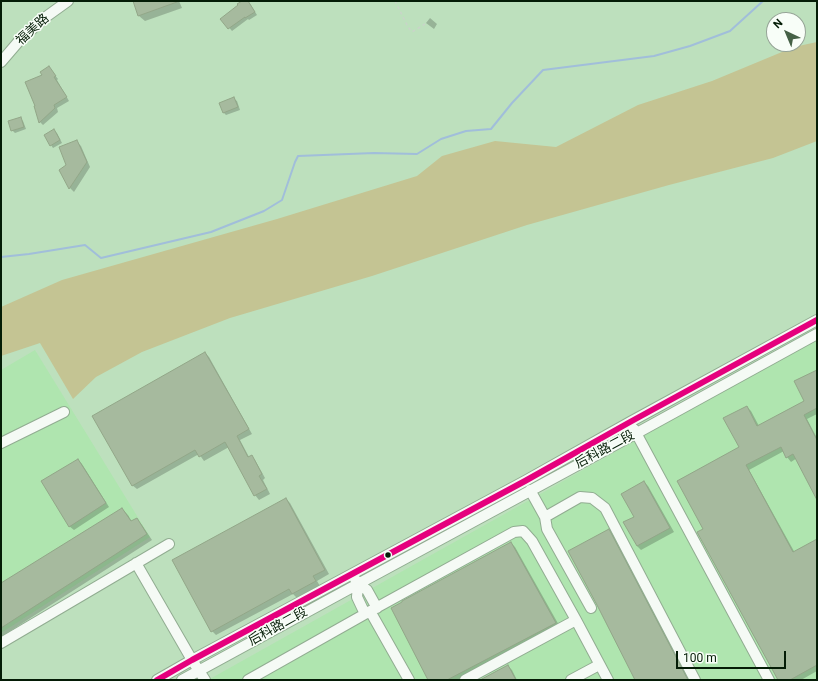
<!DOCTYPE html>
<html>
<head>
<meta charset="utf-8">
<style>
	body { margin:0 }
	#map { position:relative; width:818px; height:681px; overflow:hidden; background:#bde0bd; font-family:Roboto,sans-serif }
	canvas { display:block }
	.frame { position:absolute; inset:0; border:2px solid #041c06; pointer-events:none }
	.north { position:absolute; left:766px; top:12px; width:40px; height:40px; box-sizing:border-box; background:#f8fef8; border:1px solid #96a497; border-radius:50%; rotate:316deg; font-size:11px; font-weight:700; line-height:16px; text-align:center; color:#041c06 }
	.north::after { content:''; display:block; margin:auto; width:14px; height:18px; background:#456146; clip-path:polygon(50% 0,100% 100%,50% 72%,0 100%) }
	.scale { position:absolute; left:676px; top:651px; width:110px; height:18px; box-sizing:border-box; border:2px solid #041c06; border-top:0; padding-left:5px; font-size:12px; line-height:14px; white-space:nowrap; color:#041c06; -webkit-text-stroke:3px #f8fef8; paint-order:stroke }
</style>
</head>
<body>
<div id="map">
<canvas width="818" height="681"></canvas>
<div class="frame"></div>
<div class="north">N</div>
<div class="scale">100 m</div>
</div>
<script>
const g = document.querySelector('canvas').getContext('2d');
g.lineJoin = 'round';
function paint(path, color) {
  g.fillStyle = color;
  g.fill(path, 'evenodd');
}
function toPath(rows) {
  const path = new Path2D();
  for (const r of rows) {
    path.moveTo(r[0], r[1]);
    for (let i = 2; i < r.length; i += 2) path.lineTo(r[i], r[i + 1]);
  }
  return path;
}
function trace(path, color, width, dash) {
  g.strokeStyle = color;
  g.lineWidth = width;
  g.lineCap = dash ? 'butt' : 'round';
  g.setLineDash(dash || []);
  g.stroke(path);
}
function label(font, color, halo, rows, align = 'center') {
  g.font = font + ' Roboto,"Noto Sans TC",sans-serif';
  g.lineWidth = 3;
  g.setLineDash([]);
  g.textBaseline = 'middle';
  g.strokeStyle = halo;
  g.fillStyle = color;
  for (const [text, x, y, turn = 0] of rows) {
    g.save();
    g.translate(x, y);
    g.rotate((+turn || 0) * Math.PI / 180);
    g.textAlign = isNaN(turn) ? turn : align;
    if (halo) g.strokeText(text, 0, 0);
    g.fillText(text, 0, 0);
    g.restore();
  }
}
const built = toPath([
	[817,330,817,680,208,680,658,428],
	[35,350,150,537,1,633,1,370]
]);
const green = toPath([
	[817,42,817,141,773,158,669,185,527,225,372,276,230,318,142,352,96,377,73,399,40,343,1,356,1,307,62,280,277,219,417,176,442,156,495,141,556,147,638,105,712,81,794,47]
]);
const shadow = toPath([
	[134,1,179,1,182,8,145,21,139,16],
	[244,1,248,1,249,2,257,15,249,20,248,19,232,31,222,19],
	[430,18,437,24,434,29,426,23],
	[49,68,58,79,57,80,69,101,57,108,58,112,43,125,40,122,43,76],
	[234,99,237,101,240,110,226,115,224,113,220,104],
	[20,118,23,121,26,129,15,133,12,130],
	[54,131,57,133,62,143,53,148,51,145],
	[77,142,81,146,90,167,74,192,70,188,61,170,67,165],
	[205,353,209,357,252,434,240,440,249,457,251,456,255,460,265,478,263,480,270,494,259,500,255,495,229,447,204,461,199,454,137,489,132,485],
	[817,371,817,414,807,419,817,438,817,498,797,458,791,462,787,457,784,451,749,470,795,553,817,540,817,671,801,680,779,680,704,529,740,448,747,407,751,411,759,426,805,402],
	[78,460,82,464,109,507,74,530,69,526],
	[644,482,648,486,674,532,641,550,637,546,635,517],
	[286,499,290,503,329,574,317,581,320,586,297,598,293,594,216,635,212,631],
	[122,509,128,515,132,522,136,519,142,525,152,540,1,637,1,584],
	[609,531,613,535,689,680,636,680],
	[511,543,515,547,560,627,459,680,429,680],
	[508,666,512,670,517,680,483,680]
]);
const stream = toPath([
	[1,257,29,254,85,245,101,258,211,232,264,211,282,200,295,162,298,156,374,153,417,154,441,139,466,131,491,129,512,103,543,70,654,56,690,46,730,31,763,1]
]);
const building = toPath([
	[133,1,177,1,177,2,138,16,133,1],
	[242,1,248,1,255,12,245,18,245,17,228,29,220,19,238,5,237,4,242,1],
	[49,66,56,76,54,77,67,97,54,105,55,108,39,123,34,106,35,106,25,82,42,75,40,72,49,66],
	[234,97,238,107,223,113,219,103,234,97],
	[21,117,24,127,11,131,8,121,21,117],
	[54,129,60,140,50,146,44,135,54,129],
	[77,140,87,162,69,189,59,170,66,165,59,147,77,140],
	[205,352,249,429,237,436,248,457,252,455,262,474,259,476,267,489,254,496,225,442,199,457,195,450,132,486,92,416,205,352],
	[817,370,817,408,804,415,817,440,817,500,793,454,786,458,781,447,746,465,793,552,817,539,817,665,790,680,778,680,697,532,703,529,677,481,739,447,723,418,747,406,757,426,804,401,794,381,817,370],
	[78,459,106,503,69,527,41,481,78,459],
	[644,481,670,528,637,546,623,522,634,517,621,494,644,481],
	[286,498,325,570,313,576,316,581,292,594,289,589,211,632,172,560,286,498],
	[122,508,131,521,137,518,147,534,1,628,1,583,122,508],
	[609,529,688,680,635,680,597,605,568,551,609,529],
	[511,542,556,623,447,680,428,680,391,608,402,602,402,601,511,542],
	[508,665,516,680,480,680,508,665]
]);
const path = toPath([
	[395,1,408,27,412,32,425,24]
]);
const minor = toPath([
	[1,62,19,41,43,19,68,1],
	[634,429,769,680],
	[1,443,64,412],
	[530,490,545,517,547,529,591,608],
	[545,517,580,497,592,498,605,508,695,680],
	[136,563,192,660,205,680],
	[355,579,358,584,367,590,377,608],
	[358,584,357,597,365,614],
	[370,611,409,680],
	[1,643,169,544],
	[157,680,192,660,525,481,630,422,817,320],
	[182,680,358,584,637,433,817,334],
	[248,680,365,614,514,532,523,531,532,541,576,620,608,680],
	[465,680,576,620],
	[571,680,599,665]
]);
const bus1 = toPath([
	[157,680,192,660,525,481,630,422,817,320]
]);
const markers = [
	[388,555,3.5,"#041c06"]
];
const streetNames = [
	["福美路",33,30,-42],
	["后科路二段",605,450,-28],
	["后科路二段",278,627,-29]
];
paint(built, '#afe5af');
paint(green, '#c4c493');
paint(shadow, '#0003');
trace(stream, '#a1beda', 2);
paint(building, '#a6ba9e');
trace(building, '#92a688', 1);
trace(minor, '#91ac91', 12);
trace(path, '#c9d4c9', 1.5, [3, 3]);
trace(minor, '#f5faf5', 10);
trace(bus1, '#e5007d', 6);
for (const [x, y, r, color] of markers) {
  const dot = new Path2D();
  dot.arc(x, y, r, 0, 2 * Math.PI);
  g.fillStyle = color;
  g.fill(dot);
  trace(dot, '#f8fef8', 1.5);
}
label('13px', '#041c06', '#f8fef8', streetNames);
</script>
</body>
</html>
